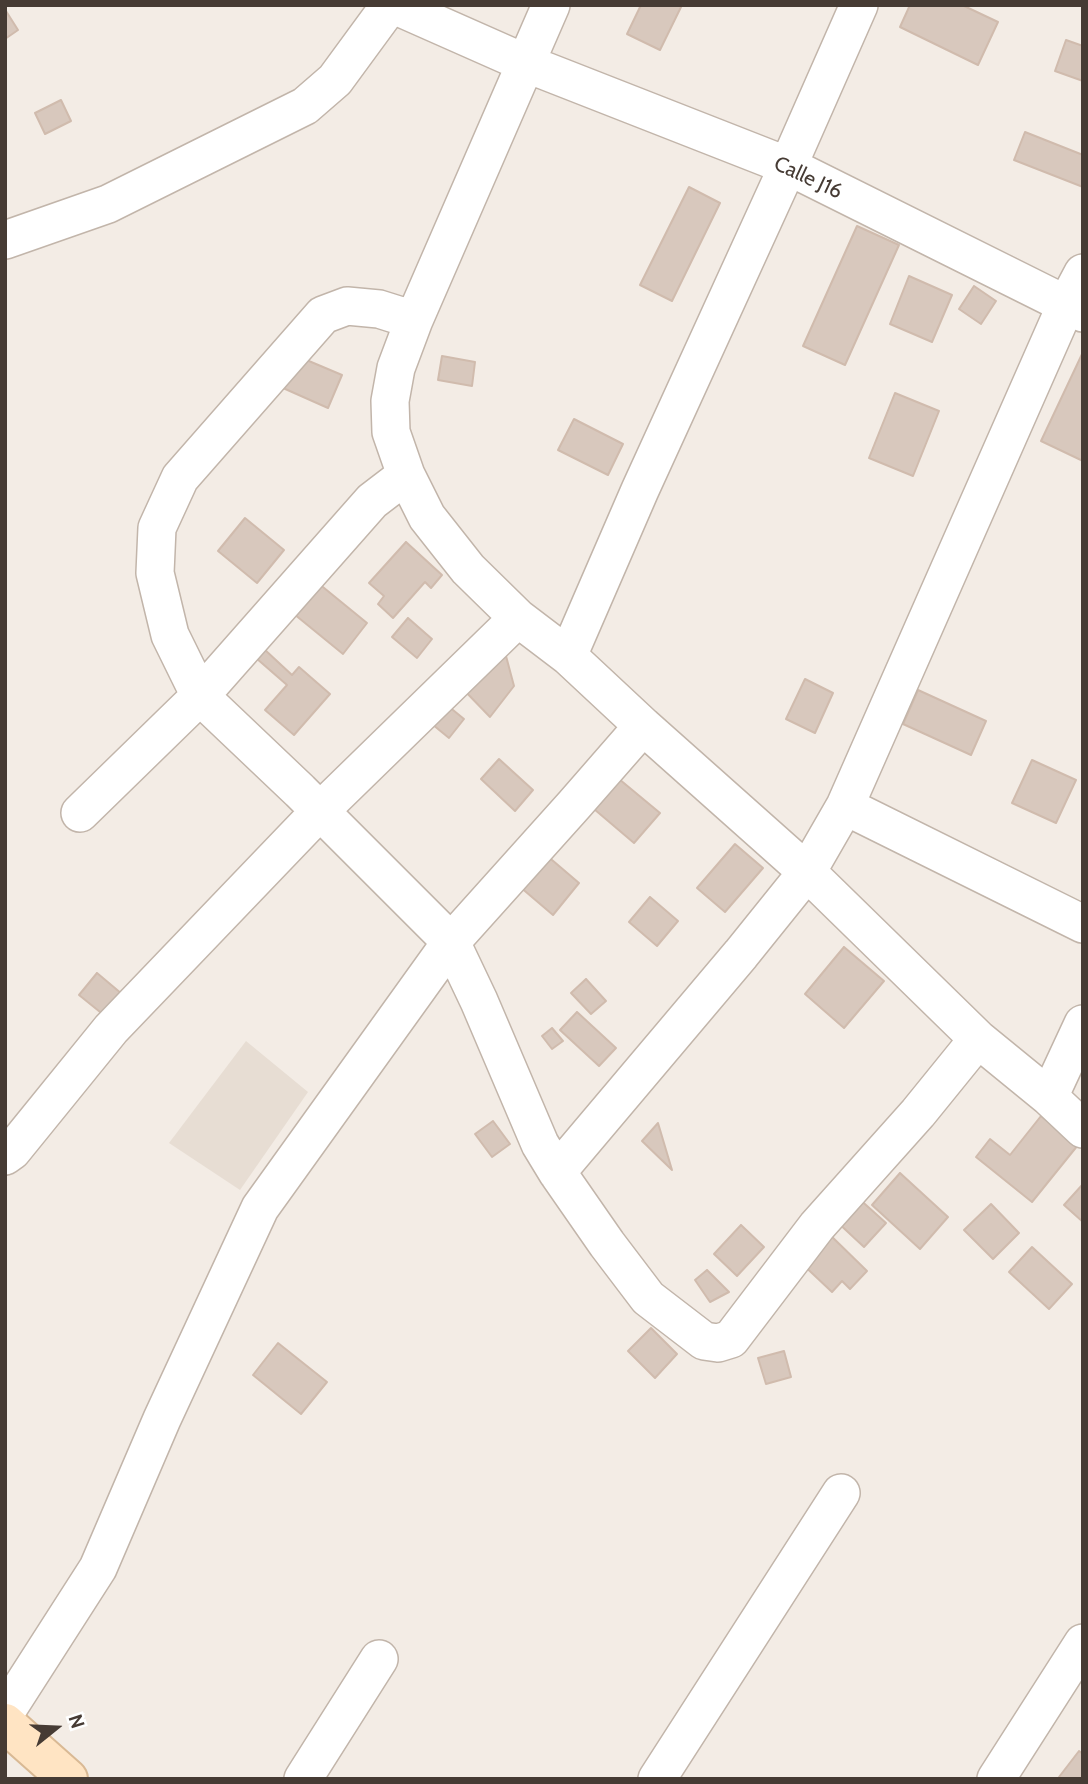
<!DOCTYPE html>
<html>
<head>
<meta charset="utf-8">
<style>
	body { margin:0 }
	#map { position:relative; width:1088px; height:1784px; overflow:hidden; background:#f3ece5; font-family:Cabin,sans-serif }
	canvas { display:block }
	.frame { position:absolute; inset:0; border:7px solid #463b34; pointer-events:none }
	.north { position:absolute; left:21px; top:1693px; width:70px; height:70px; -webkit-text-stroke:5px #fff; paint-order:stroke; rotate:72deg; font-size:19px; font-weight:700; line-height:28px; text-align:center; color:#463b34 }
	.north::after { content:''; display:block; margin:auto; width:24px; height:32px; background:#463b34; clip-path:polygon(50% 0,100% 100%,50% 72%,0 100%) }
</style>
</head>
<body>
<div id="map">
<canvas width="1088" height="1784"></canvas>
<div class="frame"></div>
<div class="north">N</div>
</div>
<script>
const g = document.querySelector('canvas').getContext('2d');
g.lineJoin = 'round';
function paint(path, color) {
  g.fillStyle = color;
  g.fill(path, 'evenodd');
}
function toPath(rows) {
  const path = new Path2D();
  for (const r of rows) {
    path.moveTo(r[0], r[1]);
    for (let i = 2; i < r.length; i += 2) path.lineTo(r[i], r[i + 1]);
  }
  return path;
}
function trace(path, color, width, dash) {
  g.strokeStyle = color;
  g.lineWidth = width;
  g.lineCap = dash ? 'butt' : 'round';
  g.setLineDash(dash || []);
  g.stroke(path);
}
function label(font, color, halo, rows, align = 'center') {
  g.font = font + ' Cabin,sans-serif';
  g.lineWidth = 5;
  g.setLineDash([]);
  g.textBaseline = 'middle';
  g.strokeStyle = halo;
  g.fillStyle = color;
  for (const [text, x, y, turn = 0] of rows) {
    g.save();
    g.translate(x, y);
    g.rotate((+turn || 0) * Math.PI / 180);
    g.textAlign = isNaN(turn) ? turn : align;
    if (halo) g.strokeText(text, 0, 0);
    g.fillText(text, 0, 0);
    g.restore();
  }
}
const residential = toPath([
	[246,1041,308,1092,240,1190,169,1143]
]);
const building = toPath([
	[641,5,682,5,660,50,627,34,641,5],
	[910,5,962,5,998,22,978,65,900,27,910,5],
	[6,11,18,30,5,39,5,11,6,11],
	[1066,40,1083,46,1083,81,1055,71,1066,40],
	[61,100,71,121,45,134,35,113,61,100],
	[1025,132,1083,155,1083,187,1014,160,1025,132],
	[689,187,720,203,672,301,640,285,689,187],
	[857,226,899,245,845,365,803,346,857,226],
	[909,276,952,295,932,342,890,324,909,276],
	[974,286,996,301,981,324,959,309,974,286],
	[1083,352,1083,461,1041,441,1083,352],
	[297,356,342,375,328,408,283,388,297,356],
	[442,356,475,362,472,386,438,380,442,356],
	[895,393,939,411,913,476,869,458,895,393],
	[574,419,623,444,608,475,558,450,574,419],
	[245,518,284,550,257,583,218,551,245,518],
	[406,542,442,575,431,588,425,582,393,618,378,604,384,596,369,583,406,542],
	[318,583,367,623,343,654,294,614,318,583],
	[408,618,432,639,417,658,392,637,408,618],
	[502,641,514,686,490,717,461,687,502,641],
	[264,649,292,675,299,667,330,694,294,735,265,710,287,685,256,658,264,649],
	[805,679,833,693,815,733,786,719,805,679],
	[918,690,986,721,971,755,903,724,918,690],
	[442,701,464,719,449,738,427,720,442,701],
	[499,759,533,790,515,811,481,779,499,759],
	[1032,760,1076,780,1056,823,1012,803,1032,760],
	[619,779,660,813,634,843,594,809,619,779],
	[735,844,763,868,725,912,697,888,735,844],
	[545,854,579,883,553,915,519,886,545,854],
	[650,897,678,921,657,946,629,922,650,897],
	[844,947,884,981,844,1028,805,994,844,947],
	[97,973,122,994,105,1016,79,995,97,973],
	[586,979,606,1001,591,1014,571,993,586,979],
	[577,1012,616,1048,599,1066,560,1030,577,1012],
	[552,1028,563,1041,552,1049,542,1036,552,1028],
	[1041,1116,1078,1145,1032,1202,976,1157,990,1139,1010,1155,1041,1116],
	[493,1121,510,1144,492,1157,475,1134,493,1121],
	[658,1123,672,1170,642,1141,658,1123],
	[900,1173,948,1217,920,1249,872,1205,900,1173],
	[1083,1184,1083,1222,1064,1205,1083,1184],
	[856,1196,886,1223,864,1247,835,1220,856,1196],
	[991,1204,1019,1233,993,1259,964,1230,991,1204],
	[741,1225,764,1247,737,1276,714,1254,741,1225],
	[825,1230,867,1271,850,1289,842,1281,832,1292,797,1259,825,1230],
	[1032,1247,1072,1284,1049,1309,1009,1272,1032,1247],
	[707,1270,729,1292,710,1302,695,1280,707,1270],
	[651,1328,677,1354,655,1378,628,1351,651,1328],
	[278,1343,327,1382,301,1414,253,1375,278,1343],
	[784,1351,791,1377,766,1384,758,1358,784,1351],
	[1079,1751,1083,1754,1083,1779,1061,1779,1059,1777,1079,1751]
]);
const street = toPath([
	[394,5,525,63,788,166,1083,313],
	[551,5,414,320,396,368,390,401,391,432,406,475,427,517,468,569,518,618,568,656,643,726,807,872,978,1039,1049,1097,1083,1129],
	[5,240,108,204,305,106,335,80,390,5],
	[414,320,379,309,347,306,323,315,180,478,157,528,155,573,170,635,200,696,300,791,451,942,479,1001,540,1144,557,1172,607,1244,648,1298,704,1341,718,1343,731,1339,817,1226,918,1113,978,1039],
	[568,656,640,490,788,166,859,5],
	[845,806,1083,924],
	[80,813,200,696,372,501,406,475],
	[1049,1097,1083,1024],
	[5,1156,12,1151,111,1029,320,811,518,618],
	[557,1172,741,954,807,872,845,806,1066,305,1083,273],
	[5,1713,98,1568,162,1419,260,1208,451,942,574,805,643,726],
	[303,1779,379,1659],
	[657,1779,841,1493],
	[996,1779,1083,1643]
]);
const secondary = toPath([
	[5,1723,68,1779]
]);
const streetNames = [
	["Calle J16",808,178,25]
];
paint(residential, '#e7ddd3');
paint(building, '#d8c8bd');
trace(building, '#d0bbad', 2);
trace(street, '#c2b5aa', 40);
trace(secondary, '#d9b994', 42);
trace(street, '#fff', 37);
trace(secondary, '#ffe4c3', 38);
label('21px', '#463b34', '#fff', streetNames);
</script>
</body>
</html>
